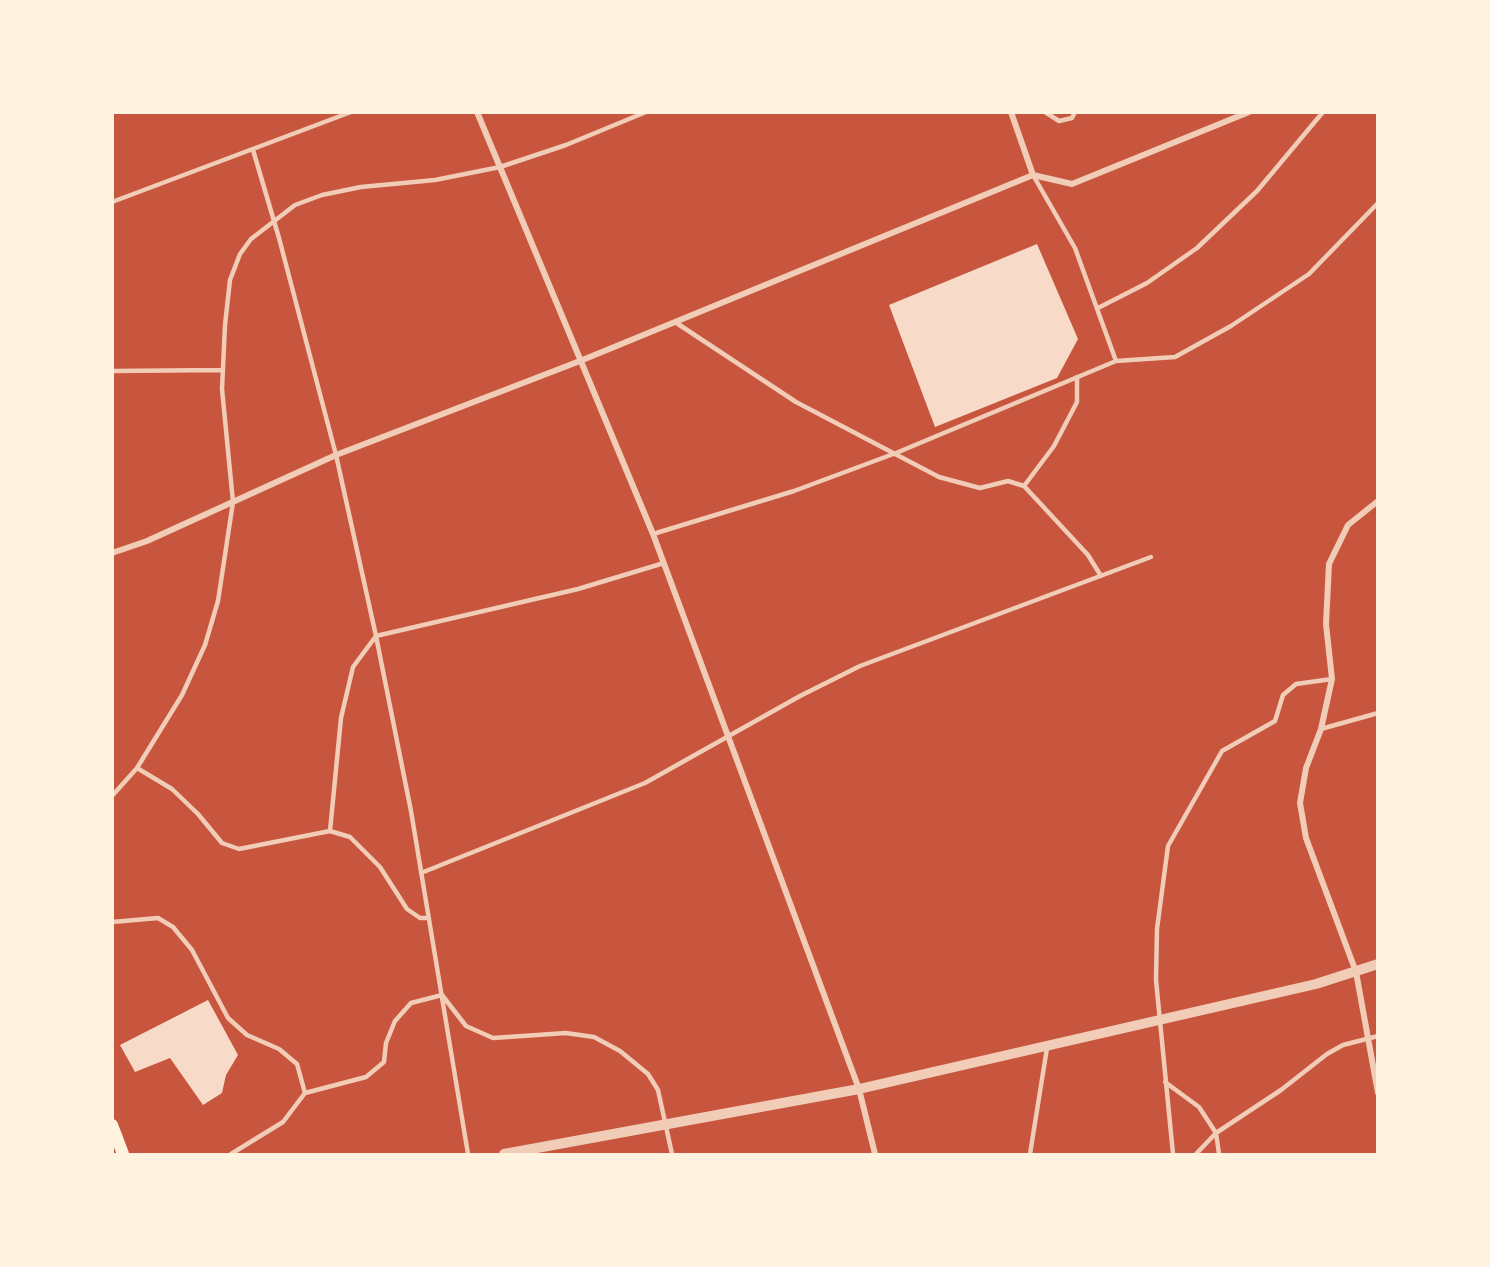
<!DOCTYPE html>
<html>
<head>
<meta charset="utf-8">
<style>
	body { margin:0 }
	#map { position:relative; width:1490px; height:1267px; overflow:hidden; background:#c8553d; font-family:Lora,serif }
	canvas { display:block }
	.frame { position:absolute; inset:0; border:114px solid #fff3e0; pointer-events:none }
</style>
</head>
<body>
<div id="map">
<canvas width="1490" height="1267"></canvas>
<div class="frame"></div>
</div>
<script>
const g = document.querySelector('canvas').getContext('2d');
g.lineJoin = 'round';
function paint(path, color) {
  g.fillStyle = color;
  g.fill(path, 'evenodd');
}
function toPath(rows) {
  const path = new Path2D();
  for (const r of rows) {
    path.moveTo(r[0], r[1]);
    for (let i = 2; i < r.length; i += 2) path.lineTo(r[i], r[i + 1]);
  }
  return path;
}
function trace(path, color, width, dash) {
  g.strokeStyle = color;
  g.lineWidth = width;
  g.lineCap = dash ? 'butt' : 'round';
  g.setLineDash(dash || []);
  g.stroke(path);
}
const building = toPath([
	[1037,244,1078,339,1057,378,935,427,889,305],
	[208,1000,238,1055,226,1075,222,1093,203,1105,170,1058,135,1072,120,1045]
]);
const service = toPath([
	[1045,112,1059,121,1072,118,1075,112],
	[253,150,279,238,336,455,376,636,411,811,468,1154],
	[1033,175,1075,248,1116,361],
	[112,202,351,112],
	[1098,308,1147,283,1197,248,1257,191,1323,112],
	[675,322,796,402,939,477,980,488,1008,481,1024,486,1088,555,1101,576],
	[112,371,222,370],
	[1024,486,1054,446,1077,402,1077,377],
	[653,534,794,491,896,453,1116,361,1175,357,1231,326,1309,274,1378,203],
	[1321,729,1378,713],
	[137,768,172,789,198,814,222,843,239,849,330,831,350,837,380,867,407,909,420,918,429,918],
	[112,796,137,768,182,695,205,645,218,601,233,502,222,389,225,325,230,280,240,254,251,239,295,205,322,195,361,187,435,180,500,167,566,145,646,112],
	[330,831,341,718,353,667,376,636,578,589,664,563],
	[421,873,645,783,800,696,860,666,1151,557],
	[112,922,158,918,173,927,192,950,228,1018,247,1035,279,1049,297,1064,305,1093],
	[1165,1082,1199,1107,1216,1133,1219,1154],
	[231,1154,283,1122,305,1093,366,1077,384,1062,386,1043,395,1021,411,1003,442,995,466,1026,493,1038,566,1033,594,1037,620,1051,648,1074,658,1090,672,1154],
	[1030,1154,1047,1048],
	[1173,1154,1156,980,1157,929,1168,846,1222,751,1275,721,1283,695,1296,684,1332,679],
	[1196,1154,1216,1133,1281,1090,1327,1054,1343,1045,1378,1036]
]);
const minor = toPath([
	[477,112,653,534,859,1089,875,1154],
	[1011,112,1033,175],
	[1378,501,1348,525,1329,564,1326,624,1332,679,1321,729,1306,768,1300,803,1306,838,1356,972,1378,1093],
	[112,553,147,541,336,455,580,361,1033,175,1072,184,1249,112]
]);
const tertiary = toPath([
	[504,1154,859,1089,1316,984,1378,964]
]);
const secondary = toPath([
	[112,1125,123,1154]
]);
paint(building, '#f7dbc8');
trace(service, '#f1ccb7', 4.5);
trace(minor, '#f1ccb7', 6);
trace(tertiary, '#f1ccb7', 10);
trace(secondary, '#fff3e0', 12);
</script>
</body>
</html>
